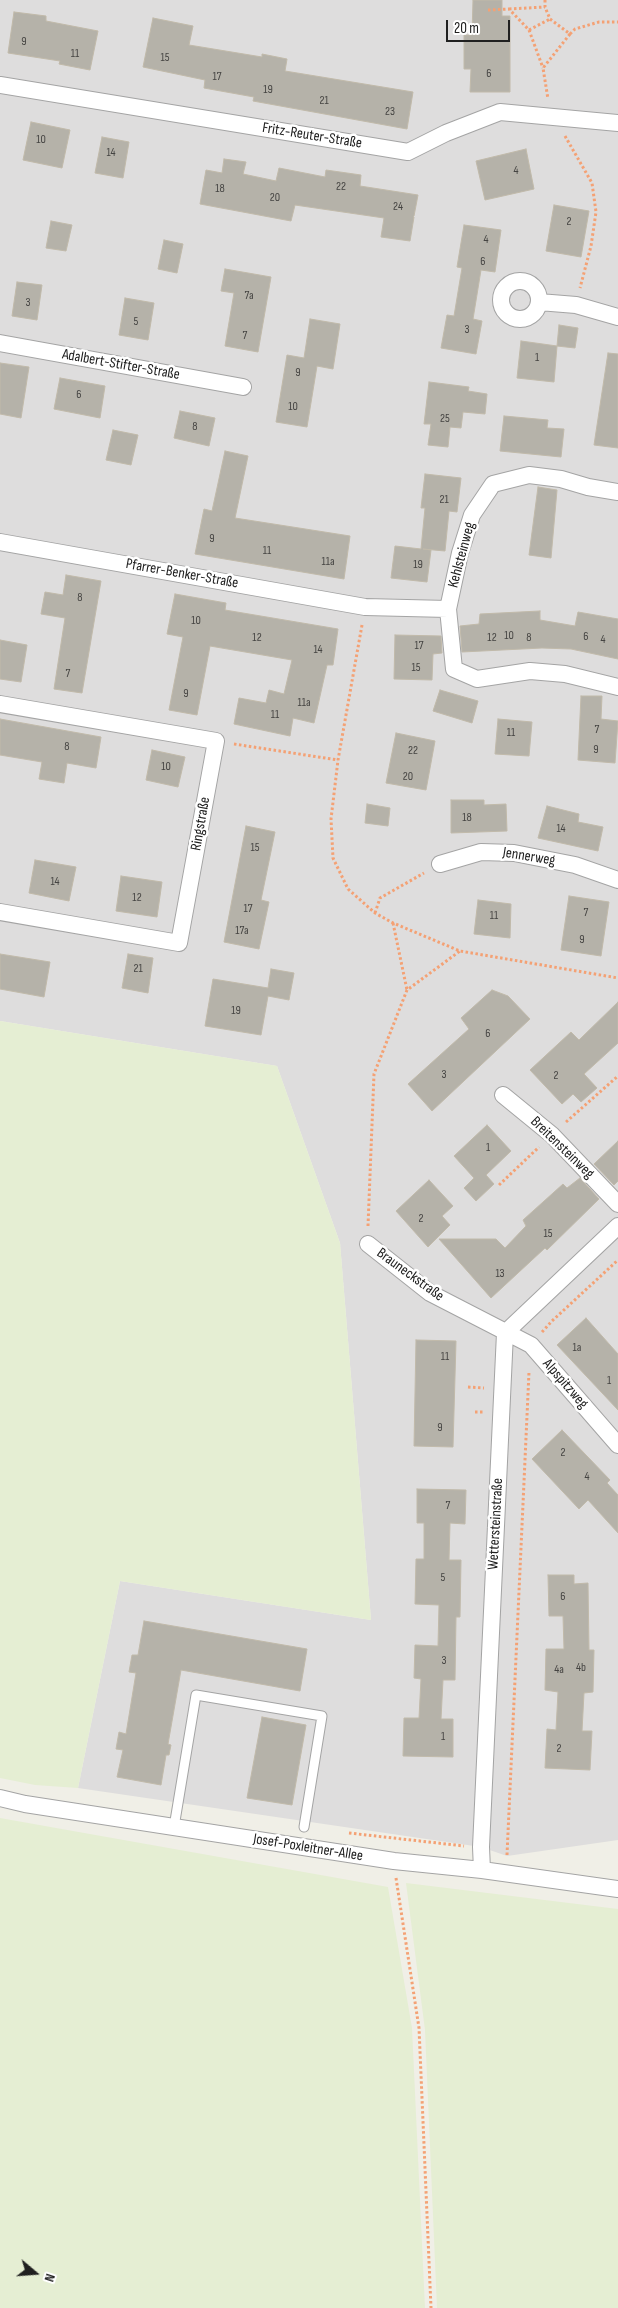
<!DOCTYPE html>
<html>
<head>
<meta charset="utf-8">
<style>
	body { margin:0 }
	#map { position:relative; width:618px; height:2308px; overflow:hidden; background:#f0efe7; font-family:"Sofia Sans Condensed",sans-serif }
	canvas { display:block }
	.north { position:absolute; left:10px; top:2248px; width:50px; height:50px; -webkit-text-stroke:4px #fff; paint-order:stroke; rotate:108deg; font-size:14px; font-weight:700; line-height:20px; text-align:center; color:#202020 }
	.north::after { content:''; display:block; margin:auto; width:18px; height:22px; background:#202020; clip-path:polygon(50% 0,100% 100%,50% 72%,0 100%) }
	.scale { position:absolute; left:446px; top:20px; width:64px; height:22px; box-sizing:border-box; border:2px solid #202020; border-top:0; padding-left:6px; font-size:15px; line-height:18px; white-space:nowrap; color:#202020; -webkit-text-stroke:4px #fff; paint-order:stroke }
</style>
</head>
<body>
<div id="map">
<canvas width="618" height="2308"></canvas>
<div class="north">N</div>
<div class="scale">20 m</div>
</div>
<script>
const g = document.querySelector('canvas').getContext('2d');
g.lineJoin = 'round';
function paint(path, color) {
  g.fillStyle = color;
  g.fill(path, 'evenodd');
}
function toPath(rows) {
  const path = new Path2D();
  for (const r of rows) {
    if (r.length === 3) {
      path.moveTo(r[0] + r[2], r[1]);
      path.arc(r[0], r[1], r[2], 0, 2 * Math.PI);
      continue;
    }
    path.moveTo(r[0], r[1]);
    for (let i = 2; i < r.length; i += 2) path.lineTo(r[i], r[i + 1]);
  }
  return path;
}
function trace(path, color, width, dash) {
  g.strokeStyle = color;
  g.lineWidth = width;
  g.lineCap = dash ? 'butt' : 'round';
  g.setLineDash(dash || []);
  g.stroke(path);
}
function label(font, color, halo, rows, align = 'center') {
  g.font = font + ' "Sofia Sans Condensed",sans-serif';
  g.lineWidth = 5;
  g.setLineDash([]);
  g.textBaseline = 'middle';
  g.strokeStyle = halo;
  g.fillStyle = color;
  for (const [text, x, y, turn = 0] of rows) {
    g.save();
    g.translate(x, y);
    g.rotate((+turn || 0) * Math.PI / 180);
    g.textAlign = isNaN(turn) ? turn : align;
    if (halo) g.strokeText(text, 0, 0);
    g.fillText(text, 0, 0);
    g.restore();
  }
}
const residential = toPath([
	[0,0,618,0,618,1840,507,1856,481,1847,78,1788,120,1581,371,1620,340,1243,277,1066,0,1021]
]);
const farmland = toPath([
	[0,1021,277,1066,340,1243,371,1620,120,1581,78,1788,35,1785,0,1778],
	[0,1818,388,1887,412,2028,425,2308,0,2308],
	[406,1883,618,1909,618,2308,437,2308,425,2030]
]);
const building = toPath([
	[473,0,502,0,502,16,510,16,510,92,470,92,471,69,464,69,464,35,472,35,473,0],
	[14,12,46,16,46,21,98,31,90,70,59,64,60,61,8,53,14,12],
	[153,18,193,26,189,45,262,57,262,54,287,59,285,71,413,92,407,129,253,101,254,97,204,88,205,80,143,67,153,18],
	[31,122,70,130,62,168,23,160,31,122],
	[102,137,129,142,123,178,95,173,102,137],
	[526,149,534,189,485,200,476,161,526,149],
	[224,159,246,162,243,174,276,181,279,168,325,177,326,170,361,175,360,186,418,195,414,216,413,217,414,217,410,241,381,237,384,218,295,205,291,221,200,204,206,170,222,173,224,159],
	[554,205,589,211,581,257,546,251,554,205],
	[51,221,72,225,66,251,46,248,51,221],
	[464,225,501,230,495,272,481,270,473,319,482,321,476,354,441,348,447,315,454,316,462,268,457,267,464,225],
	[164,240,183,244,177,273,158,269,164,240],
	[225,269,271,277,258,352,225,346,234,293,221,291,225,269],
	[17,282,42,285,37,320,12,316,17,282],
	[125,298,154,303,148,340,119,335,125,298],
	[310,319,340,324,333,369,317,366,307,427,276,422,287,355,304,358,310,319],
	[559,325,578,328,575,348,557,346,559,325],
	[521,341,557,346,554,382,517,378,521,341],
	[608,353,618,354,618,448,594,445,608,353],
	[0,363,29,367,21,418,0,414,0,363],
	[60,378,105,386,100,418,54,409,60,378],
	[429,382,469,387,468,391,487,394,485,414,463,412,461,428,450,427,448,447,428,445,431,424,424,424,429,382],
	[180,411,215,418,209,446,174,438,180,411],
	[504,416,548,420,547,428,564,429,561,457,500,451,504,416],
	[113,430,138,435,131,465,106,460,113,430],
	[225,451,248,456,235,518,350,536,344,579,195,554,204,509,212,511,225,451],
	[425,474,461,478,457,512,449,511,445,551,423,549,431,550,427,582,391,578,395,546,421,549,425,508,421,508,425,474],
	[538,487,557,490,551,558,529,555,538,487],
	[66,575,101,581,82,693,54,689,65,618,41,614,45,592,63,595,66,575],
	[175,594,226,603,225,610,338,629,333,665,327,665,314,723,293,718,290,736,234,724,239,698,266,703,269,690,284,694,292,660,210,646,197,715,169,710,183,637,167,634,175,594],
	[540,611,540,620,575,626,578,612,618,619,618,659,571,649,542,648,462,652,460,626,479,624,480,614,540,611],
	[395,635,441,636,442,653,433,654,432,680,394,679,395,635],
	[0,640,27,645,21,682,0,679,0,640],
	[440,690,478,701,472,723,433,711,440,690],
	[581,696,602,696,601,719,618,721,615,763,578,760,581,696],
	[0,719,101,737,96,768,67,763,64,783,39,779,42,762,0,755,0,719],
	[498,719,532,722,529,756,495,754,498,719],
	[396,733,435,741,426,790,386,783,396,733],
	[152,750,185,757,178,787,146,780,152,750],
	[451,800,484,800,484,805,506,804,507,831,451,833,451,800],
	[367,804,390,808,388,826,365,823,367,804],
	[547,806,579,814,578,822,603,827,598,851,538,838,547,806],
	[246,826,275,832,261,900,269,902,259,949,224,942,246,826],
	[35,860,76,867,69,901,29,893,35,860],
	[121,876,162,882,157,917,116,911,121,876],
	[569,896,609,902,601,956,561,950,569,896],
	[478,900,511,904,510,938,474,934,478,900],
	[0,954,50,962,44,997,0,989,0,954],
	[128,954,153,958,148,993,122,988,128,954],
	[271,969,294,973,289,1000,268,996,261,1035,205,1026,213,979,268,988,271,969],
	[492,990,508,996,530,1019,432,1111,408,1084,469,1029,461,1018,492,990],
	[618,1002,618,1043,584,1074,597,1088,581,1102,573,1094,562,1104,530,1070,571,1032,579,1040,618,1002],
	[487,1125,511,1151,486,1175,494,1184,476,1201,464,1188,474,1178,454,1156,487,1125],
	[618,1141,618,1181,614,1185,594,1164,618,1141],
	[580,1178,599,1199,547,1250,545,1248,491,1298,439,1239,496,1239,505,1248,526,1226,523,1220,563,1184,567,1188,580,1178],
	[429,1180,453,1206,442,1216,450,1225,428,1247,396,1211,429,1180],
	[586,1318,618,1354,618,1410,557,1345,586,1318],
	[416,1340,456,1341,453,1447,414,1446,416,1340],
	[562,1430,610,1480,607,1483,618,1495,618,1533,588,1500,579,1509,532,1459,562,1430],
	[417,1489,466,1490,465,1524,450,1523,449,1560,461,1560,460,1617,456,1617,455,1680,443,1680,441,1719,453,1719,453,1757,403,1756,404,1718,419,1718,421,1679,414,1678,415,1645,438,1646,439,1605,415,1604,416,1559,424,1559,424,1523,417,1523,417,1489],
	[548,1575,574,1575,574,1584,588,1583,589,1650,594,1650,593,1692,584,1693,582,1731,592,1731,590,1770,545,1768,547,1729,556,1730,558,1692,545,1690,546,1649,564,1649,563,1616,549,1616,548,1575],
	[144,1621,307,1649,300,1691,181,1670,168,1744,171,1745,169,1755,166,1755,161,1785,117,1777,123,1750,116,1749,119,1732,126,1734,136,1673,129,1672,132,1655,138,1655,144,1621],
	[262,1717,306,1725,292,1805,247,1798,262,1717]
]);
const path = toPath([
	[545,0,545,7,550,19,570,34,543,68,548,99],
	[509,9,545,7],
	[488,10,509,9,529,30,543,68],
	[529,30,550,19],
	[570,34,575,29,599,22,618,22],
	[565,136,592,183,596,212,591,246,580,288],
	[362,625,338,760,331,819,333,858,348,889,375,913,393,923,460,951,618,978],
	[234,744,338,760],
	[375,913,380,898,424,873],
	[393,923,407,990],
	[566,1122,618,1076],
	[499,1185,539,1147],
	[368,1226,374,1074,407,990,460,951],
	[542,1332,552,1321,618,1260],
	[468,1387,484,1388],
	[475,1412,485,1412],
	[349,1833,464,1846],
	[507,1855,529,1372],
	[396,1878,419,2028,431,2308]
]);
const lane = toPath([
	[174,1827,196,1695,322,1716,304,1827]
]);
const street = toPath([
	[0,85,408,152,446,133,500,112,618,123],
	[520,300,19],
	[539,302,576,305,618,317],
	[0,343,243,387],
	[618,492,588,487,561,479,529,475,493,484,472,515,460,553,448,609,454,669,477,679,530,671,565,674,618,687],
	[0,542,365,607,448,609],
	[0,704,216,741,179,943,0,912],
	[440,864,481,852,514,853,575,865,618,880],
	[503,1095,552,1135,618,1204],
	[368,1244,430,1293,531,1345,618,1445],
	[0,1798,25,1804,394,1861,482,1870,618,1889],
	[482,1870,481,1847,505,1333,618,1226]
]);
const numberNames = [
	["9",24,42],
	["11",75,54],
	["15",165,58],
	["6",489,74],
	["17",217,77],
	["19",268,90],
	["21",324,101],
	["23",390,112],
	["10",41,140],
	["14",111,153],
	["4",516,171],
	["22",341,187],
	["18",220,189],
	["20",275,198],
	["24",398,207],
	["2",569,222],
	["4",486,240],
	["6",483,262],
	["7a",249,296],
	["3",28,303],
	["5",136,322],
	["3",467,330],
	["7",245,336],
	["1",537,358],
	["9",298,373],
	["6",79,395],
	["10",293,407],
	["25",445,419],
	["8",195,427],
	["21",444,500],
	["9",212,539],
	["11",267,551],
	["11a",328,562],
	["19",418,565],
	["8",80,598],
	["10",196,621],
	["10",509,636],
	["6",586,637],
	["12",257,638],
	["12",492,638],
	["8",529,638],
	["4",603,640],
	["17",419,646],
	["14",318,650],
	["15",416,668],
	["7",68,674],
	["9",186,694],
	["11a",304,703],
	["11",275,715],
	["7",597,730],
	["11",511,733],
	["8",67,747],
	["9",596,750],
	["22",413,751],
	["10",166,767],
	["20",408,777],
	["18",467,818],
	["14",561,829],
	["15",255,848],
	["14",55,882],
	["12",137,898],
	["17",248,909],
	["7",586,913],
	["11",494,916],
	["17a",242,931],
	["9",582,940],
	["21",138,969],
	["19",236,1011],
	["6",488,1034],
	["3",444,1075],
	["2",556,1076],
	["1",488,1148],
	["2",421,1219],
	["15",548,1234],
	["13",500,1274],
	["1a",577,1348],
	["11",445,1357],
	["1",609,1381],
	["9",440,1428],
	["2",563,1453],
	["4",587,1477],
	["7",448,1506],
	["5",443,1578],
	["6",563,1597],
	["3",444,1661],
	["4b",581,1668],
	["4a",559,1670],
	["1",443,1737],
	["2",559,1749]
];
const streetNames = [
	["Fritz-Reuter-Straße",312,136,9],
	["Adalbert-Stifter-Straße",121,365,10],
	["Kehlsteinweg",462,555,-75],
	["Pfarrer-Benker-Straße",182,574,10],
	["Ringstraße",201,824,-80],
	["Jennerweg",529,857,9],
	["Breitensteinweg",562,1148,44],
	["Brauneckstraße",410,1275,36],
	["Alpspitzweg",565,1384,49],
	["Wettersteinstraße",496,1524,-87],
	["Josef-Poxleitner-Allee",308,1848,9]
];
paint(residential, '#dedddd');
paint(farmland, '#e5eed3');
paint(building, '#b5b2a9');
trace(building, '#c1baaa', 1);
trace(lane, '#a4a4a4', 11);
trace(street, '#a4a4a4', 18);
trace(path, '#f4a174', 3, [2.5, 2.5]);
trace(lane, '#fff', 9);
trace(street, '#fff', 16);
label('12px', '#454442', null, numberNames);
label('15px', '#202020', '#fff', streetNames);
</script>
</body>
</html>
